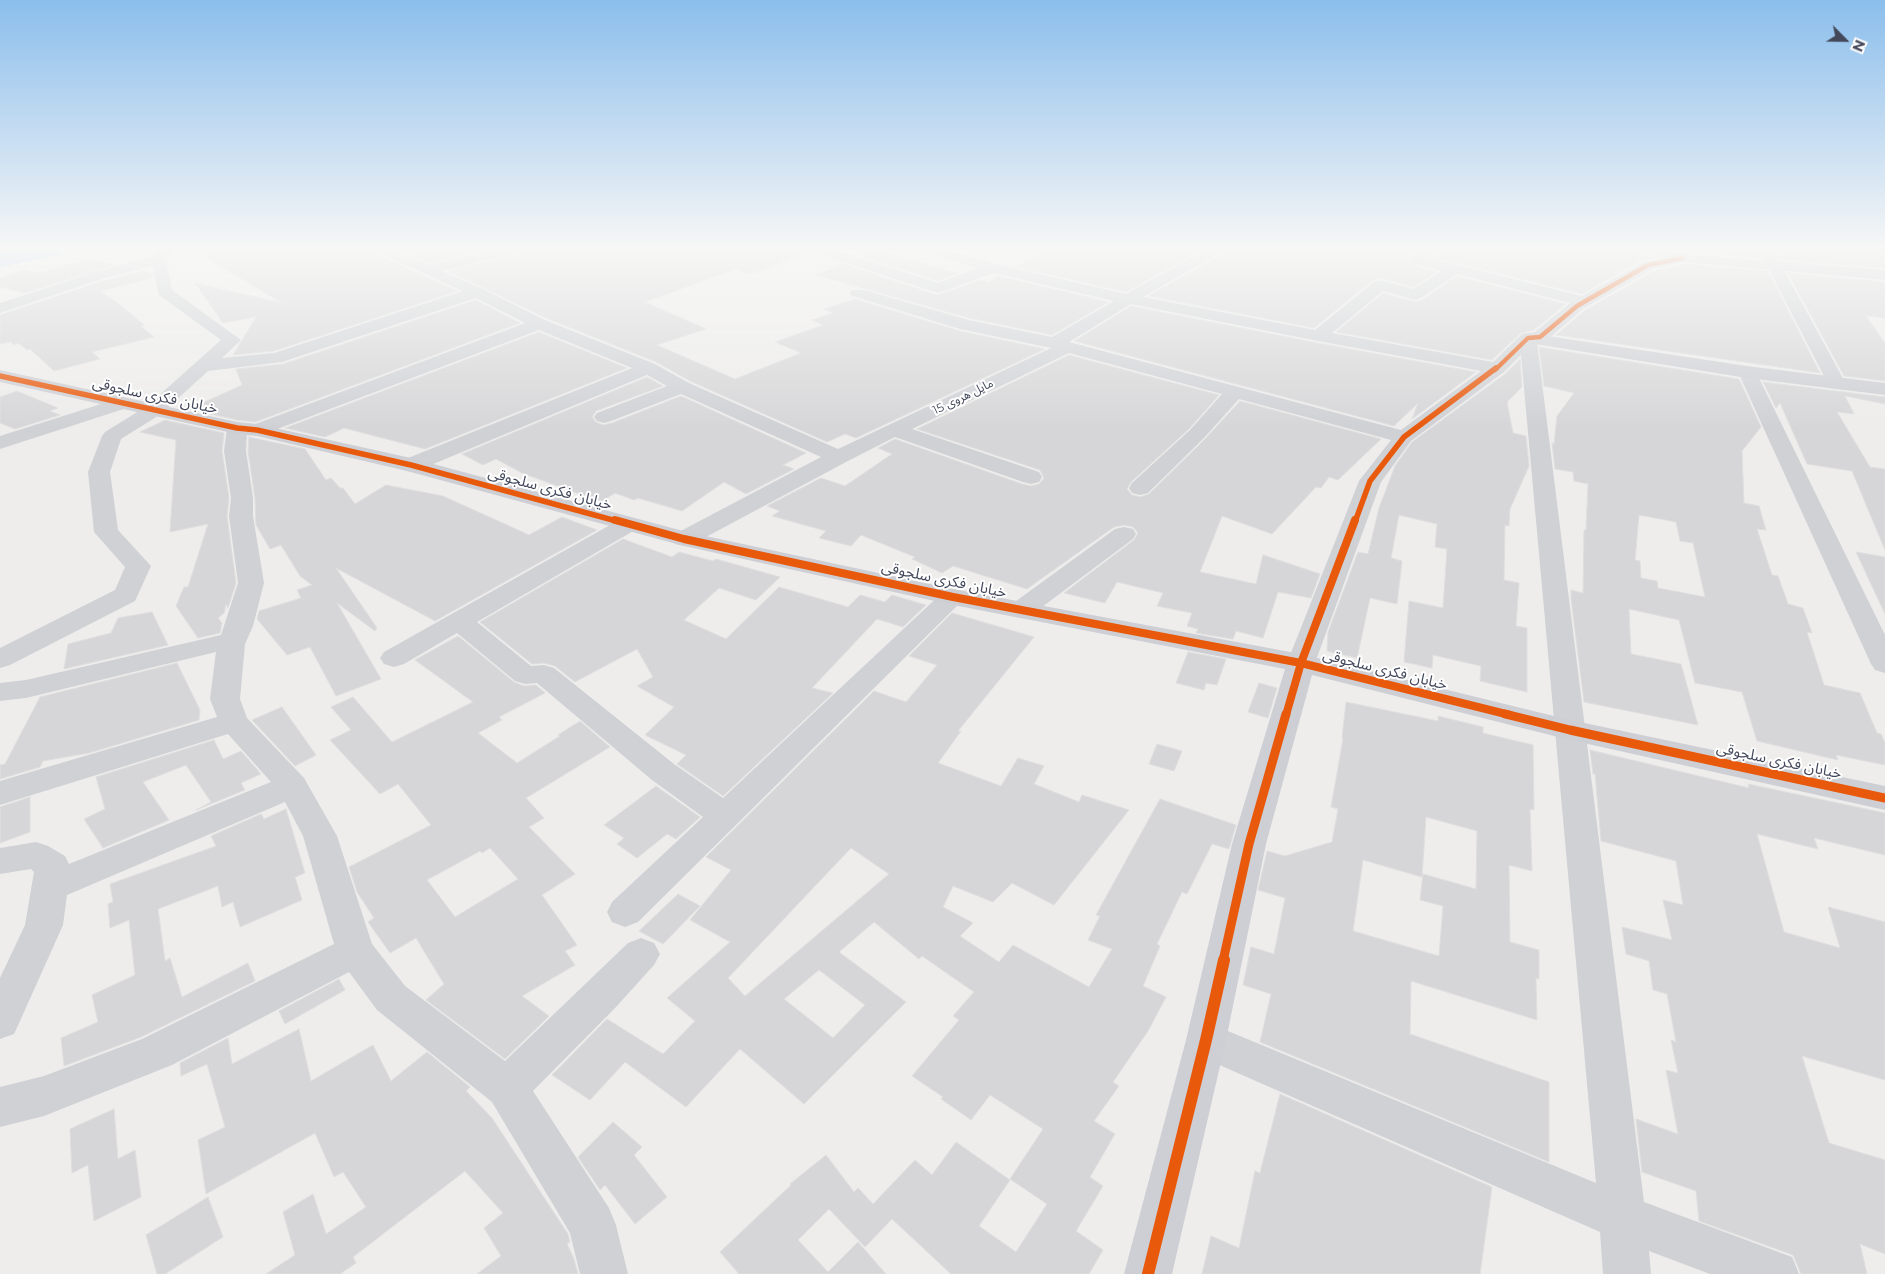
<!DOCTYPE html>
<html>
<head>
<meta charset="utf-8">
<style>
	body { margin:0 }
	#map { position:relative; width:1885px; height:1274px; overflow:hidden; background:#eeedec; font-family:Montserrat,sans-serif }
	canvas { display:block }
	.north { position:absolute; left:1820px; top:15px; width:50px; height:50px; -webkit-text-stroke:4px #fff; paint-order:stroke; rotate:113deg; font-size:14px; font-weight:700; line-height:20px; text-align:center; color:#43495b }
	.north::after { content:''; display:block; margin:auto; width:18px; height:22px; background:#43495b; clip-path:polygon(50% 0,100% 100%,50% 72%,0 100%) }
</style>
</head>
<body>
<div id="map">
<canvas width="1885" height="1274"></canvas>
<div class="north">N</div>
</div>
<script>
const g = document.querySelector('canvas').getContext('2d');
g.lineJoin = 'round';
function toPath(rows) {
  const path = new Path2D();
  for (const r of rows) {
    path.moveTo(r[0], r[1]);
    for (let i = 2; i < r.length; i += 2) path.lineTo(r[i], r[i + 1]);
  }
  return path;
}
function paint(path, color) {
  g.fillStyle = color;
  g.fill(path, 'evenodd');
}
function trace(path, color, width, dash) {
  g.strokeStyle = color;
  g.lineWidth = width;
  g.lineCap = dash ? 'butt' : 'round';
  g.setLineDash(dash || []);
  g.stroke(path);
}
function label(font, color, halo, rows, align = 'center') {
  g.font = font + ' Montserrat,"Noto Sans Arabic",sans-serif';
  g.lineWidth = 4;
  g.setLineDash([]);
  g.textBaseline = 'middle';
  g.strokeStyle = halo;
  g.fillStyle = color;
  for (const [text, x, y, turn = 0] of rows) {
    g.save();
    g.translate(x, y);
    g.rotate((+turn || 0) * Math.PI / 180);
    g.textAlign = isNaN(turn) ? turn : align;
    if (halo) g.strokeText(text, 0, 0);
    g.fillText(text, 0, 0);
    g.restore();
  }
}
const river = toPath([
	[8,250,65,250,61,255,0,267,0,251,8,250]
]);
const building = toPath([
	[193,250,374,250,377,255,458,291,274,351,233,355,256,317,223,323,195,283,282,303,193,250],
	[398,250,490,250,428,263,398,250],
	[525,250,809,250,809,253,750,274,736,269,645,302,706,329,657,345,735,379,801,353,775,342,823,325,812,320,833,313,824,309,855,299,960,331,1045,349,856,438,845,434,827,442,690,381,656,362,546,318,448,271,521,255,525,250],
	[876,250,958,273,938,281,861,256,876,250],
	[1048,250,1202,250,1126,292,1016,267,1048,250],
	[1224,250,1419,250,1407,259,1409,264,1437,272,1413,287,1380,278,1373,280,1314,328,1148,296,1221,255,1224,250],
	[1441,250,1637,250,1641,255,1654,258,1642,260,1582,294,1433,257,1441,250],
	[1672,250,1757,250,1761,258,1683,252,1672,250],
	[1775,250,1885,250,1885,268,1780,260,1775,250],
	[89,259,115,265,25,293,0,287,0,278,24,270,40,273,89,259],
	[843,264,937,295,981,280,989,282,999,276,1109,302,1052,335,969,318,816,275,843,264],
	[1684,264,1768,271,1820,373,1556,335,1584,311,1654,271,1684,264],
	[142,271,152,273,153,278,100,291,122,306,144,325,141,326,154,337,92,352,100,359,54,371,30,349,27,350,18,343,14,345,11,342,0,344,0,315,103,281,142,271],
	[1788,273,1885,282,1885,318,1866,316,1885,343,1885,381,1844,376,1788,273],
	[1457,276,1566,304,1534,330,1521,333,1492,360,1336,332,1383,293,1416,302,1422,300,1457,276],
	[476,300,520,323,255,422,237,420,189,409,242,385,236,369,283,364,476,300],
	[1131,306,1318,343,1476,372,1412,419,1418,403,1394,426,1074,341,1131,306],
	[539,332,627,368,425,449,344,428,325,437,285,428,539,332],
	[1539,347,1739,379,1761,427,1742,451,1744,503,1759,506,1766,530,1757,529,1772,575,1778,576,1788,604,1803,608,1812,633,1807,632,1824,685,1860,693,1877,733,1881,734,1885,743,1885,765,1836,755,1838,760,1757,741,1742,692,1695,683,1679,620,1629,609,1631,654,1681,664,1698,725,1584,702,1571,599,1571,590,1583,593,1584,530,1586,530,1588,484,1574,481,1573,472,1555,469,1552,443,1554,444,1557,416,1574,393,1544,386,1539,347],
	[1639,515,1676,522,1680,541,1693,543,1705,597,1658,588,1657,581,1641,578,1640,561,1635,560,1639,515],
	[1069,355,1219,395,1189,429,1131,482,1127,489,1132,495,1140,497,1149,494,1205,439,1240,401,1381,439,1338,480,1329,477,1321,488,1316,487,1272,534,1222,516,1200,572,1256,584,1263,555,1320,574,1311,598,1278,592,1263,638,1236,631,1233,639,1196,633,1198,629,1187,626,1192,613,1157,606,1163,593,1117,582,1105,603,1064,593,1134,540,1138,533,1133,527,1124,525,1114,527,1027,589,953,566,942,573,912,559,915,557,861,535,851,546,819,538,826,531,772,516,780,511,767,506,821,478,845,486,892,454,878,448,895,439,1022,484,1031,486,1039,484,1044,478,1040,470,917,429,1069,355],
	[1520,359,1522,387,1507,402,1513,433,1526,436,1529,466,1510,509,1509,526,1505,525,1504,580,1519,583,1516,626,1527,628,1527,692,1480,681,1481,666,1433,655,1432,668,1404,662,1409,601,1443,608,1447,549,1435,547,1437,524,1399,515,1391,558,1402,561,1397,604,1370,598,1357,658,1327,651,1328,632,1358,552,1368,554,1379,508,1395,466,1412,442,1505,374,1520,359],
	[647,377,663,386,596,411,592,417,596,422,603,425,612,423,681,396,806,453,783,465,794,469,746,494,724,482,682,511,638,498,634,500,615,493,601,502,522,473,496,459,483,465,462,454,647,377],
	[1763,382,1885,397,1885,404,1845,396,1854,414,1837,412,1870,467,1885,469,1885,550,1852,471,1807,464,1780,403,1776,408,1763,382],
	[17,391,58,408,50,411,60,415,15,429,0,423,0,397,17,391],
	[165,420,224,433,222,451,229,498,227,516,236,583,228,608,226,604,224,613,218,618,222,623,220,633,198,638,176,606,184,587,188,587,208,524,170,532,176,440,140,432,165,420],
	[249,437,305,449,326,480,331,478,340,488,343,488,355,504,386,485,443,496,529,535,562,517,597,530,435,621,336,568,377,628,375,631,337,603,381,679,336,696,310,647,287,655,257,619,259,611,301,598,297,590,312,585,300,576,281,545,270,549,256,525,255,498,248,451,249,437],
	[623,539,672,557,679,552,713,561,716,559,780,577,756,600,719,588,684,620,726,639,779,587,848,607,860,595,885,602,892,595,926,605,903,627,877,619,812,688,833,693,723,796,677,764,686,755,645,735,674,707,637,686,653,677,637,649,575,682,555,666,544,663,532,664,480,622,623,539],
	[1856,552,1885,557,1885,614,1856,552],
	[152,612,168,645,64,669,68,644,111,633,118,618,152,612],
	[952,613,1034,637,958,731,961,731,938,763,1001,786,1018,758,1044,766,1034,784,1079,802,1082,795,1129,810,1054,905,1012,883,993,902,953,886,943,907,973,923,960,936,999,962,1013,945,1089,987,1112,949,1088,940,1100,916,1096,915,1160,799,1236,825,1229,849,1212,844,1187,894,1182,892,1157,944,1160,946,1143,986,1166,997,1148,1031,1113,1082,1119,1086,1094,1121,1115,1134,1090,1177,1103,1186,1076,1231,1103,1250,1089,1274,951,1274,892,1219,865,1247,829,1209,798,1240,828,1272,858,1242,886,1274,739,1274,720,1252,791,1185,790,1184,826,1155,854,1192,858,1188,873,1204,915,1160,932,1175,956,1142,1010,1180,979,1226,1016,1252,1047,1204,1010,1179,1043,1129,990,1095,971,1120,941,1099,943,1097,912,1076,959,1020,953,1016,974,992,922,956,919,959,874,922,839,952,906,1002,804,1104,740,1049,686,1107,625,1062,590,1100,552,1075,607,1019,663,1054,695,1021,667,998,730,942,690,920,731,870,706,857,874,691,906,702,937,665,909,656,952,613],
	[851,848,889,874,745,996,728,978,851,848],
	[819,970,865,1005,833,1038,784,999,819,970],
	[458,636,514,682,524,686,536,685,545,693,499,717,502,720,478,733,517,763,560,736,558,735,580,721,610,747,526,798,544,818,529,827,575,874,542,895,577,945,565,951,575,965,522,996,549,1016,505,1059,426,1000,444,984,416,938,390,953,368,922,374,918,357,892,349,867,431,825,398,784,380,794,330,740,351,730,331,707,353,697,392,742,473,702,415,660,458,636],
	[490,848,518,879,455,917,427,880,480,851,482,853,490,848],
	[1188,652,1226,659,1217,685,1206,683,1204,690,1176,683,1188,652],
	[177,663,200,710,199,720,89,753,43,761,40,767,0,779,0,765,5,764,40,697,177,663],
	[1259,683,1277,688,1268,718,1248,712,1259,683],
	[1346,702,1438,721,1438,716,1483,727,1483,733,1533,745,1534,810,1530,809,1532,871,1509,865,1510,942,1539,950,1539,979,1536,978,1537,1020,1411,981,1410,1034,1549,1082,1549,1162,1260,1042,1271,994,1243,985,1251,947,1274,954,1285,898,1258,890,1267,851,1285,856,1332,842,1338,809,1331,807,1343,739,1342,738,1346,702],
	[1426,817,1477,831,1476,889,1423,874,1420,900,1443,906,1439,956,1353,931,1363,860,1422,877,1426,817],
	[282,707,316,755,295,766,252,720,282,707],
	[214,740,223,759,241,751,261,774,241,783,245,790,196,810,211,802,186,765,143,782,169,820,103,848,84,819,105,809,96,777,214,740],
	[1157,744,1182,751,1174,771,1149,764,1157,744],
	[1590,750,1749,788,1748,784,1885,813,1885,855,1814,838,1818,849,1757,834,1784,932,1840,948,1828,907,1885,922,1885,1080,1802,1056,1829,1143,1885,1160,1885,1254,1860,1244,1867,1274,1801,1274,1793,1255,1699,1221,1696,1191,1642,1172,1636,1119,1678,1134,1666,1070,1678,1073,1671,1040,1676,1042,1667,994,1653,990,1649,961,1626,954,1622,927,1672,940,1663,900,1683,905,1676,861,1601,841,1595,774,1593,774,1590,750],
	[656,786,700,817,676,839,667,834,637,858,617,844,624,838,604,825,656,786],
	[30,797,30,832,0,843,0,807,30,797],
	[286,809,305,873,295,877,302,900,240,927,233,902,222,907,218,886,158,909,165,961,170,958,182,997,248,963,255,981,141,1037,64,1066,61,1038,98,1022,92,995,135,975,129,920,110,928,108,904,113,902,110,884,216,846,211,836,261,814,264,819,286,809],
	[678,894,700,906,663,944,639,931,678,894],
	[339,979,345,990,285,1024,279,1011,339,979],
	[299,1029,311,1081,373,1045,391,1081,427,1052,470,1087,466,1091,492,1118,568,1234,570,1242,567,1244,574,1259,578,1274,477,1274,501,1256,484,1228,503,1213,465,1171,353,1257,356,1263,340,1274,266,1274,295,1255,283,1212,313,1194,326,1234,366,1207,343,1172,334,1177,315,1133,206,1194,198,1140,225,1127,207,1064,181,1076,180,1063,228,1038,232,1064,299,1029],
	[1280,1094,1492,1187,1480,1274,1202,1274,1211,1236,1239,1248,1255,1171,1260,1173,1280,1094],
	[114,1109,118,1159,135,1150,141,1197,94,1221,88,1165,72,1173,70,1129,114,1109],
	[613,1122,642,1147,634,1155,667,1197,635,1224,605,1185,600,1190,578,1157,613,1122],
	[208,1197,223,1237,165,1274,157,1274,146,1235,208,1197]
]);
const street = toPath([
	[158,250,174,250,168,256,167,265,172,290,241,340,222,358,274,353,463,291,378,253,376,250,394,250,483,289,545,320,655,364,689,383,838,449,1051,348,960,329,852,296,850,293,852,290,864,290,969,320,1052,337,1114,301,994,273,938,293,816,253,814,250,835,250,938,283,978,268,926,253,924,250,946,250,996,264,1126,294,1205,250,1222,250,1220,253,1143,297,1315,330,1374,282,1380,280,1413,289,1442,271,1411,263,1409,260,1411,257,1422,250,1439,250,1429,258,1582,296,1643,262,1683,254,1688,255,1690,258,1688,261,1653,269,1583,309,1546,341,1537,342,1644,1202,1792,1257,1799,1274,1710,1274,1649,1251,1651,1274,1603,1274,1600,1232,1192,1053,1186,1040,1192,1027,1206,1022,1596,1183,1521,355,1504,372,1411,441,1381,482,1315,663,1311,669,1301,672,1291,669,1287,663,1359,481,1391,440,1239,399,1204,438,1148,493,1140,495,1132,493,1129,488,1132,483,1190,430,1222,394,1069,353,912,429,1039,472,1042,477,1039,482,1031,484,1023,482,895,437,846,462,693,544,684,546,675,544,672,539,675,534,821,457,681,394,611,421,604,423,597,421,594,417,597,413,667,386,647,375,419,470,411,472,403,470,400,465,403,460,632,368,539,330,264,434,257,436,250,434,247,431,246,451,253,498,253,516,264,583,253,626,245,644,240,699,247,718,304,778,337,836,372,944,405,986,505,1061,628,943,641,938,654,943,660,954,654,965,616,1007,533,1091,609,1208,616,1225,628,1274,580,1274,570,1233,492,1102,377,1010,349,972,172,1065,44,1116,0,1127,0,1087,44,1076,142,1039,334,944,303,836,285,802,67,895,63,925,20,1021,14,1034,0,1039,0,978,25,925,34,872,31,869,0,874,0,848,36,842,48,846,65,856,69,864,271,782,228,734,0,805,0,781,217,717,210,699,216,652,26,698,0,701,0,683,26,680,221,635,238,583,229,516,231,498,224,451,227,428,230,424,237,422,244,424,247,429,250,426,525,323,476,298,282,362,208,371,161,414,121,439,110,472,118,530,151,566,135,601,10,665,0,668,0,648,115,590,125,567,94,532,88,472,102,436,105,432,147,406,221,340,159,295,152,266,102,279,0,313,0,303,92,273,153,256,158,250],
	[1457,274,1570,303,1535,332,1522,334,1493,362,1332,333,1383,291,1415,300,1421,298,1457,274],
	[1131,304,1318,341,1481,371,1401,430,1069,342,1131,304],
	[1759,250,1773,250,1845,382,1843,386,1836,388,1829,386,1827,382,1759,250],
	[1747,366,1754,368,1756,372,1885,635,1885,673,1875,670,1871,664,1738,372,1740,368,1747,366],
	[123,397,130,399,133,403,130,407,0,449,0,436,123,397],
	[627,518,635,520,639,525,635,530,477,622,531,666,544,665,554,668,674,764,723,798,944,591,953,589,962,591,966,597,638,922,625,927,612,922,607,912,612,902,703,817,652,780,537,683,525,684,515,681,457,633,404,664,394,667,384,664,380,658,384,652,619,520,627,518],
	[1124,527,1133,529,1136,534,1133,539,1030,616,1021,618,1012,616,1008,610,1012,604,1115,529,1124,527]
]);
const secondary = toPath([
	[497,250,523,250,521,253,516,254,428,274,423,272,420,269,423,266,497,250],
	[1639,250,1665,250,1683,254,1885,270,1885,280,1683,262,1641,253,1639,250],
	[1528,333,1747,366,1885,383,1885,395,1747,378,1522,342,1519,338,1522,334,1528,333],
	[0,370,237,422,257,424,411,458,687,532,953,589,1301,654,1570,720,1885,786,1885,810,1570,740,1312,675,1266,844,1226,1040,1172,1274,1124,1274,1186,1040,1232,844,1285,669,953,605,684,546,407,471,257,436,237,434,0,382,0,370]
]);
const cyclewayFar4 = toPath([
	[1495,370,1528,338,1540,337,1577,306,1648,265,1683,258]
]);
const cyclewayFar3 = toPath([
	[0,376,237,428,257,430,411,465,620,522],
	[1355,522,1370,481,1404,437,1496,368]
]);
const cyclewayFar2 = toPath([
	[615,520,684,539,953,597,1301,663,1510,715],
	[1286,715,1301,663,1355,520]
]);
const cyclewayFar1 = toPath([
	[1505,714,1570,730,1885,798],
	[1223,961,1249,844,1286,714]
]);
const cycleway = toPath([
	[1148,1274,1206,1040,1224,960]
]);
const farStreetnames = [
	["مایل هروی 15",963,397,-26]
];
const streetNames = [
	["خیابان فکری سلجوقی",155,396,12],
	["خیابان فکری سلجوقی",550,489,15],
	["خیابان فکری سلجوقی",944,580,12],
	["خیابان فکری سلجوقی",1385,670,14],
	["خیابان فکری سلجوقی",1779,761,12]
];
paint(river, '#a0ccf1');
paint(building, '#d6d6d8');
trace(building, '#dfdedf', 1);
paint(street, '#cfd1d5');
paint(secondary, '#cecfd4');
trace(cyclewayFar4, '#e8590c', 4.5);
trace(cyclewayFar3, '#e8590c', 5.5);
trace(cyclewayFar2, '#e8590c', 8);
trace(cyclewayFar1, '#e8590c', 9);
trace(cycleway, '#e8590c', 12);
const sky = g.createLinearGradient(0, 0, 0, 428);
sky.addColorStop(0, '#8bbeec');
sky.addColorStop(0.58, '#f7f7f6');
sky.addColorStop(1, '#f7f7f600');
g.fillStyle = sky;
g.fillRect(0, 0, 1885, 428);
label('12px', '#43495b', '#fff', farStreetnames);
label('15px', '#43495b', '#fff', streetNames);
</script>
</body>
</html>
